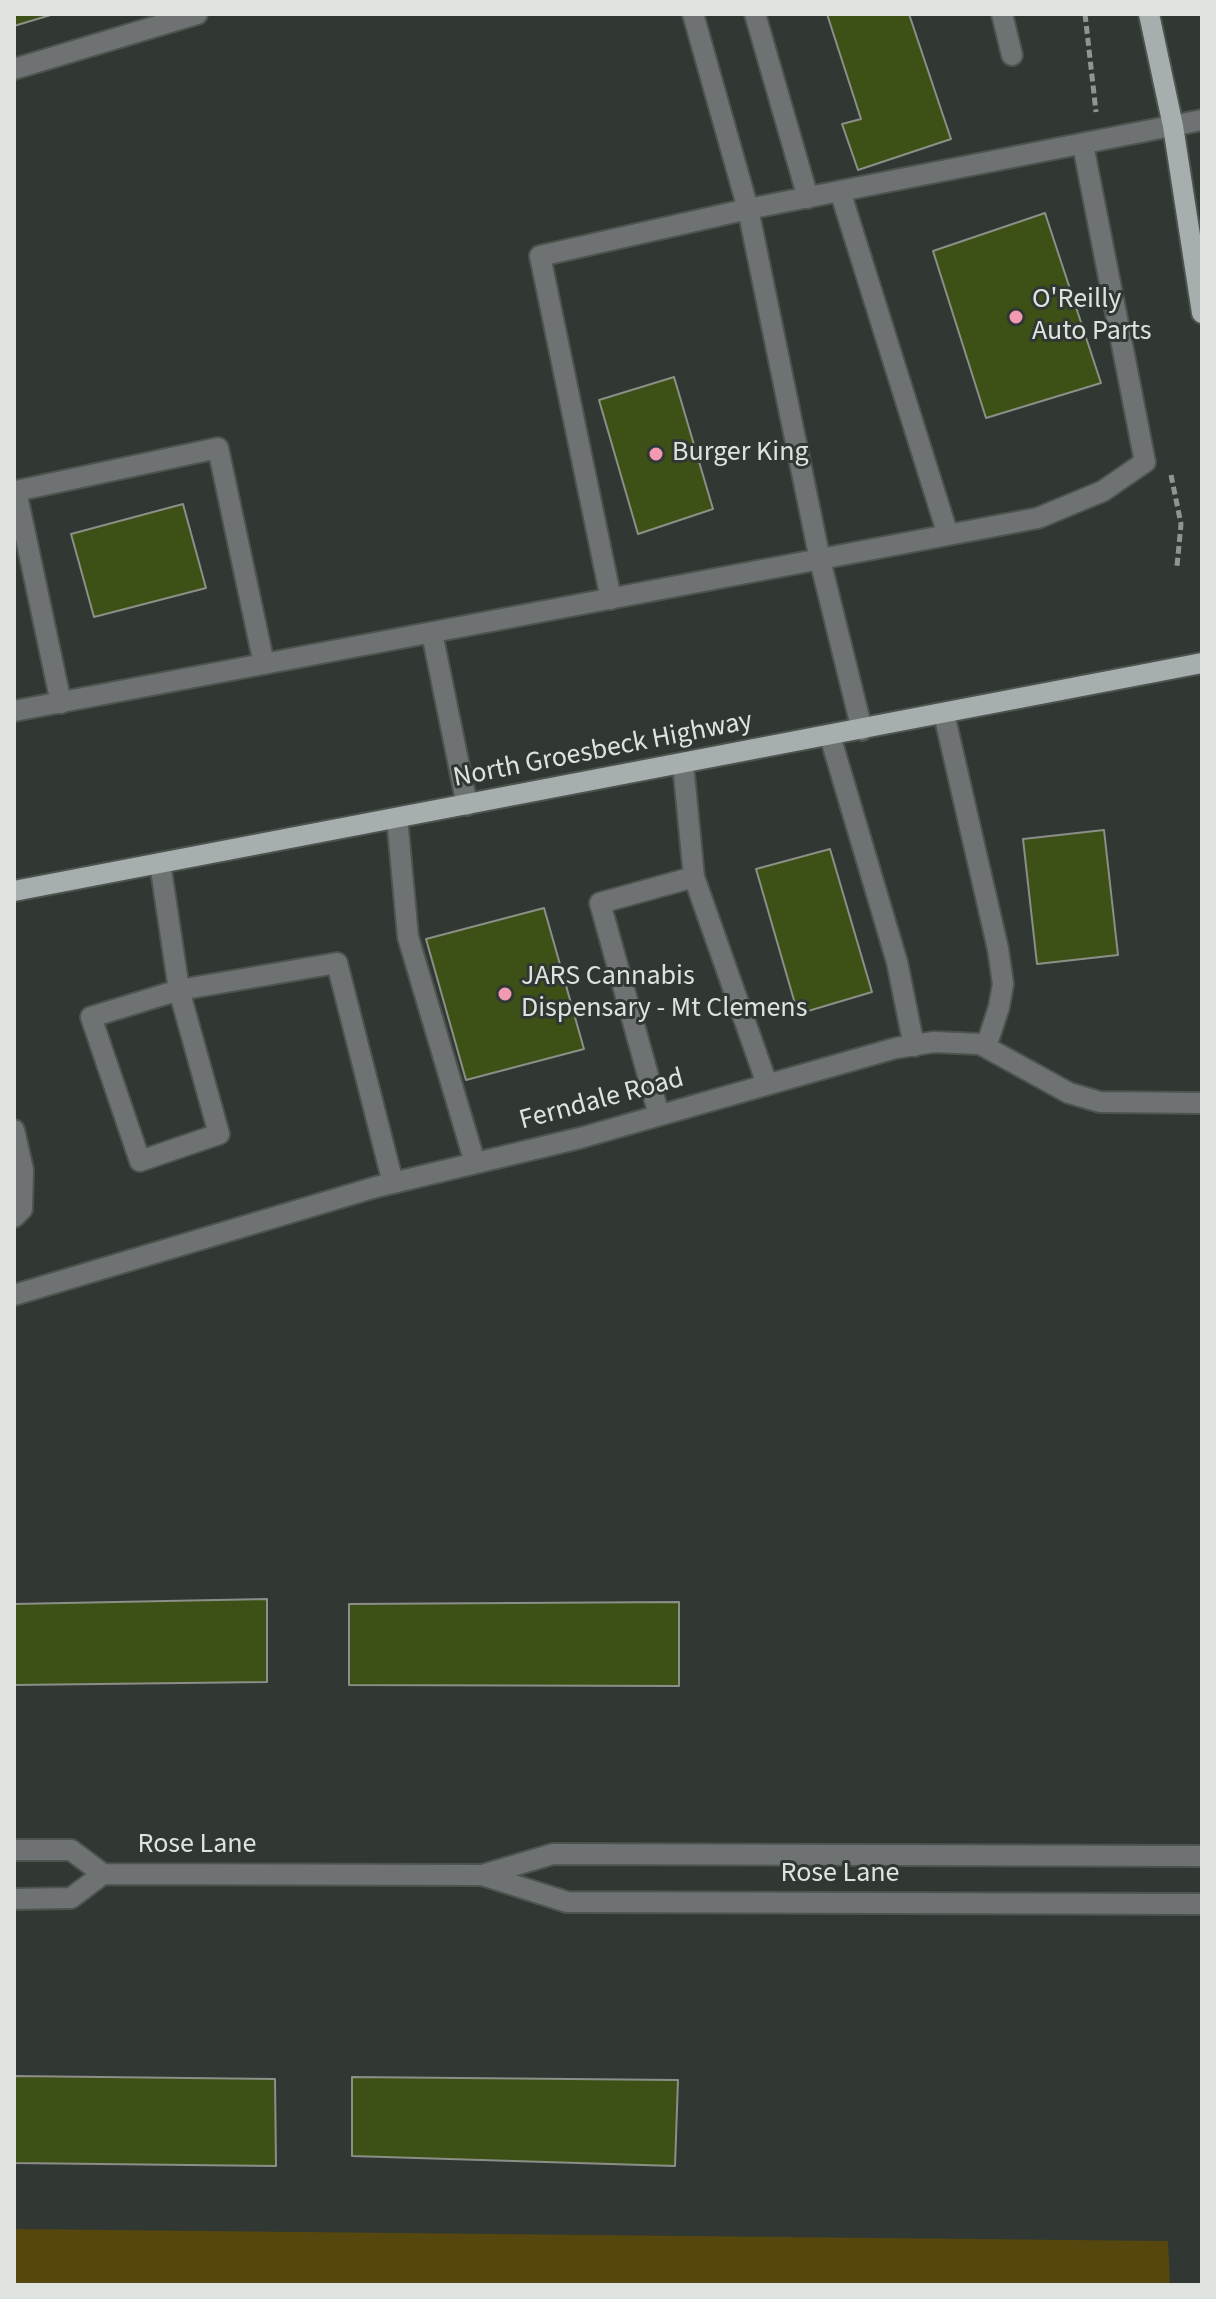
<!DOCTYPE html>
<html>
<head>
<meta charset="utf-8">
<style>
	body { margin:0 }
	#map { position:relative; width:1216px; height:2299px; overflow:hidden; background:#313733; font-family:"Source Sans 3",sans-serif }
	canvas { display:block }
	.frame { position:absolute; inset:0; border:16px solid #dfe3e0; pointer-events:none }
</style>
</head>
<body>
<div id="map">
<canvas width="1216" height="2299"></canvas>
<div class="frame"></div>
</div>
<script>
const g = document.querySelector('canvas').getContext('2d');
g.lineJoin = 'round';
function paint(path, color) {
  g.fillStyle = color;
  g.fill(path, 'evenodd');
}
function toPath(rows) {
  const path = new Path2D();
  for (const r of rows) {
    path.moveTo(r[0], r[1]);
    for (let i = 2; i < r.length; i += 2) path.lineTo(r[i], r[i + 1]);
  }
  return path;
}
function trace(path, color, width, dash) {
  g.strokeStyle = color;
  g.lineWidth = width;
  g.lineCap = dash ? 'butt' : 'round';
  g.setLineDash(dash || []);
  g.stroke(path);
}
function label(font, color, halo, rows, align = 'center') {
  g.font = font + ' "Source Sans 3",sans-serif';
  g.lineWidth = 6;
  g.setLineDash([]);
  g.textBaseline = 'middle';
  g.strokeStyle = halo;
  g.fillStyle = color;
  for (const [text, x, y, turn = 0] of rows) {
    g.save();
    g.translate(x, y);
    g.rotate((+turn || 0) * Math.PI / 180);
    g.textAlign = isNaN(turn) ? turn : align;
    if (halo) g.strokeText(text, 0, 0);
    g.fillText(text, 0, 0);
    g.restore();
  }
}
const green = toPath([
	[14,2229,1168,2241,1170,2285,14,2285]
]);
const building = toPath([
	[14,14,54,14,14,26,14,14],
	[827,14,909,14,951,139,858,170,842,124,861,119,827,14],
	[1045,213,1101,383,986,418,933,251,1045,213],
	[674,377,713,509,638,534,599,400,674,377],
	[183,504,206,588,94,617,71,534,183,504],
	[1104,830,1118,955,1037,964,1023,839,1104,830],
	[830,849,872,992,798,1014,756,869,830,849],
	[544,908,584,1049,466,1080,426,939,544,908],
	[267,1599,267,1682,14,1685,14,1604,267,1599],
	[679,1602,679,1686,349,1685,349,1604,679,1602],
	[14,2076,275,2079,276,2166,14,2163,14,2076],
	[352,2077,678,2080,675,2166,352,2156,352,2077]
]);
const path = toPath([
	[1085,14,1096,112],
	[1171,475,1181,524,1177,566]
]);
const minor = toPath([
	[693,14,748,209,1202,120],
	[755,14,808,198],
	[1002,14,1012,55],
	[14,69,197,14],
	[840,191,948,535],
	[611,599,540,256,748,209,820,560,862,730],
	[432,633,467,805],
	[61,703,16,491,218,448,264,664],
	[14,711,1038,518,1103,491,1145,462,1083,145],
	[944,714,998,949,1003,984,999,1007,986,1047],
	[830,736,897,962,914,1046],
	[683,764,694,877,767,1084],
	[397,818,408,937,475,1163],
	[160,863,179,990,219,1134,140,1161,91,1017,179,990,337,963,393,1183],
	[659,1115,600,903,694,877],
	[14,1130,23,1170,22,1209,14,1217],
	[14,1295,376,1187,580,1138,896,1048,934,1042,980,1044,1069,1093,1100,1102,1202,1103],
	[14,1850,71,1850,103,1874,482,1875,553,1854,1202,1856],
	[482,1875,567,1902,1202,1904],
	[14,1899,71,1898,103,1874]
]);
const major = toPath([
	[1149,14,1173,126,1202,313],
	[14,891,1202,663]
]);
const markers = [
	[1016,317,8,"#f19ab2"],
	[656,454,8,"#f19ab2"],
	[505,994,8,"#f19ab2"]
];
const poiNames = [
	["O'Reilly",1032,301],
	["Auto Parts",1032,333],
	["Burger King",672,454],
	["JARS Cannabis",521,978],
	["Dispensary - Mt Clemens",521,1010]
];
const streetNames = [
	["North Groesbeck Highway",603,751,-11],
	["Ferndale Road",602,1101,-15],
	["Rose Lane",197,1846],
	["Rose Lane",840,1875]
];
paint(green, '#55470d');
paint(building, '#3d5117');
trace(building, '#8c8f88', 2);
trace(minor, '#4d534f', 24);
trace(major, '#4d534f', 24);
trace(path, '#909591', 5, [8, 4]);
trace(minor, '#6f7272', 20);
trace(major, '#a7aeae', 20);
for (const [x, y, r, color] of markers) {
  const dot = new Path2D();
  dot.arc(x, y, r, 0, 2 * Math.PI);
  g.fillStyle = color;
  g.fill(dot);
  trace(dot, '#313733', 3);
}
label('28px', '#dfe3e0', '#313733', poiNames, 'left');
label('28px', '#dfe3e0', '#313733', streetNames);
</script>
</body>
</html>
